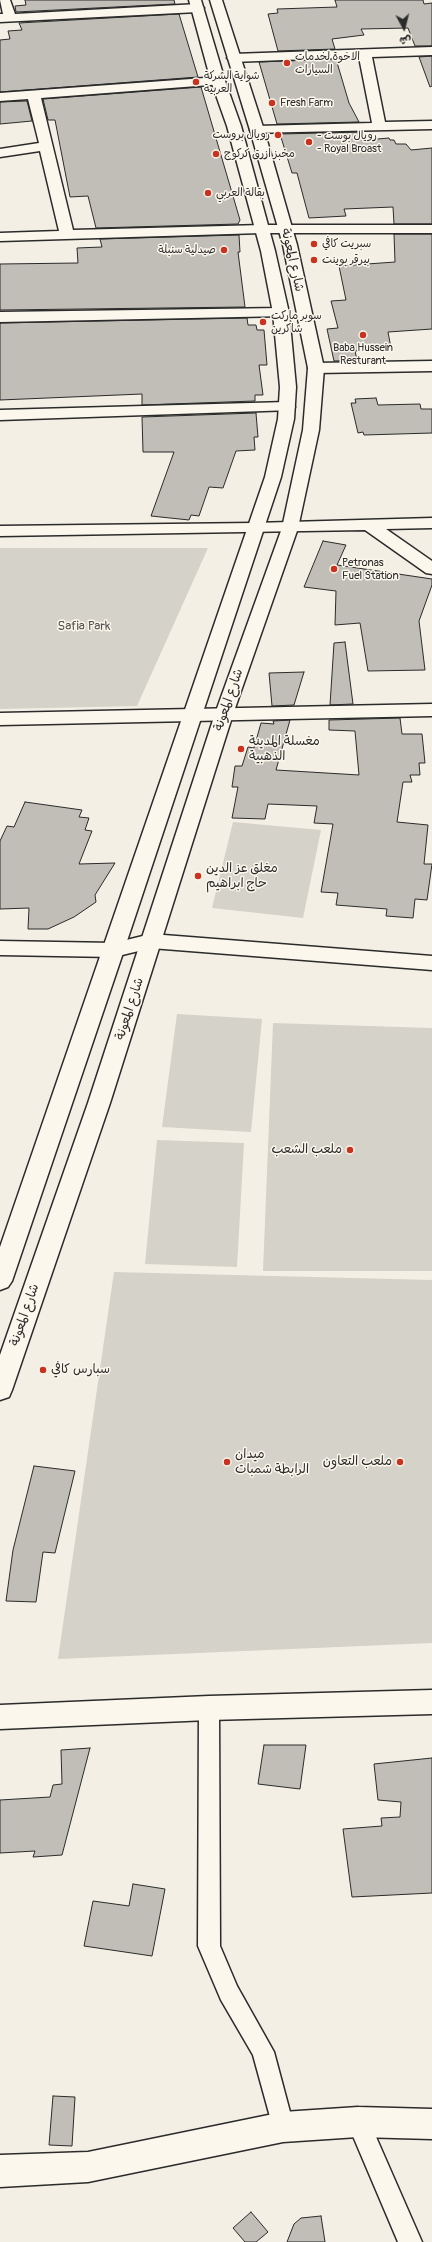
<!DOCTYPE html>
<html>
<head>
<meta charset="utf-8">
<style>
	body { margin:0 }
	#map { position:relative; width:432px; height:2242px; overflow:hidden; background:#f3efe4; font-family:Pangolin,"Playpen Sans Arabic",sans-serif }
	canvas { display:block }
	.north { position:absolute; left:384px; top:8px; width:40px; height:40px; -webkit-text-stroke:3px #fbf7ec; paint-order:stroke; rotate:173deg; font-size:11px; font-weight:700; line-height:16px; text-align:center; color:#2b2b2b }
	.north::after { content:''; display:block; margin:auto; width:14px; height:18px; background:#2b2b2b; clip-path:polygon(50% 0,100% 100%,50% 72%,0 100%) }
</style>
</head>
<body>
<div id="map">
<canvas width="432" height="2242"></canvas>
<div class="north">ش</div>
</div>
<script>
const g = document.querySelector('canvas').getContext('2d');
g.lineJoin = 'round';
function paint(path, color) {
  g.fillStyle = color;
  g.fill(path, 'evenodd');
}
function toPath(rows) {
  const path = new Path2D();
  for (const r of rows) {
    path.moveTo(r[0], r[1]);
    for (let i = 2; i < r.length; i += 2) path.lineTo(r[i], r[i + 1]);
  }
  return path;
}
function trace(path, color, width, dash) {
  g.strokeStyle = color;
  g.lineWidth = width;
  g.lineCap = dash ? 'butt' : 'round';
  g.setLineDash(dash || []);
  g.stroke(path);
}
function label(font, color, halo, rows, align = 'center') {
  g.font = font + ' Pangolin,"Playpen Sans Arabic",sans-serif';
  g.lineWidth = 3;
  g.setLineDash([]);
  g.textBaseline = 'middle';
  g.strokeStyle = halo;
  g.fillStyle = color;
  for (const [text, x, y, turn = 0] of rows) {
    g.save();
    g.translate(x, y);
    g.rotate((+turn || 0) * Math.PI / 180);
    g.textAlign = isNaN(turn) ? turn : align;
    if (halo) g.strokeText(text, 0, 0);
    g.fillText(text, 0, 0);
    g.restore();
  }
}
const green = toPath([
	[0,548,208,548,137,706,0,709],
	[233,822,321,830,303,918,212,908],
	[177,1014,262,1019,251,1132,162,1127],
	[273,1023,432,1028,432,1271,263,1271],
	[157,1140,244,1143,237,1267,145,1264],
	[114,1272,432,1280,432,1643,58,1659]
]);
const building = toPath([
	[25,0,174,0,175,4,16,12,15,6,26,5,25,0],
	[335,0,423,0,424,4,432,3,432,46,415,46,408,28,361,29,364,35,332,39,335,49,278,51,268,14,278,13,277,9,337,7,335,0],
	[179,14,198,77,0,92,0,40,10,39,8,31,22,30,19,23,179,14],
	[432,56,432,86,430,87,419,57,432,56],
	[336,59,349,103,359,122,277,124,259,62,336,59],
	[201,87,240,220,238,224,96,228,88,196,70,197,55,120,48,120,43,99,201,87],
	[27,101,32,121,0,124,0,102,27,101],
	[363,132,366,140,389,138,390,140,394,140,396,144,406,144,411,150,432,148,432,224,394,224,393,207,344,209,346,216,309,218,297,173,292,173,280,134,363,132],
	[394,234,432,234,432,329,388,332,391,348,355,351,357,360,334,361,327,329,338,328,331,301,346,300,339,266,395,262,394,234],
	[239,235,240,252,238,252,245,307,0,310,0,264,78,263,77,248,102,247,100,239,239,235],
	[247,318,248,325,256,325,257,330,264,330,267,365,259,365,263,395,255,395,255,401,142,405,142,394,0,400,0,323,247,318],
	[376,398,378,405,420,404,421,409,432,409,432,433,364,435,363,432,358,433,351,403,356,403,355,399,376,398],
	[256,413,258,437,254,437,255,450,236,451,223,488,209,487,199,516,191,515,189,520,151,516,174,452,143,452,142,417,256,413],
	[323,541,346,545,337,565,432,579,432,585,419,621,425,670,368,671,360,623,335,625,336,591,304,587,323,541],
	[345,642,353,704,330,705,334,643,345,642],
	[304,672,294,705,272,706,269,673,304,672],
	[400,718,402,734,422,734,425,763,419,763,420,775,410,775,412,782,403,782,397,822,428,825,424,864,432,864,427,900,415,899,413,918,386,916,387,909,336,905,338,893,321,892,333,824,314,823,317,806,268,804,265,819,232,818,238,787,232,787,235,766,242,766,248,747,254,748,261,723,274,724,273,721,290,720,276,770,359,775,355,731,329,730,329,720,400,718],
	[25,802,82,810,79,817,89,818,85,830,92,831,79,864,115,863,95,895,96,902,74,917,48,929,28,929,29,908,0,909,0,841,7,826,14,827,25,802],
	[34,1466,75,1471,55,1553,43,1552,36,1602,6,1601,13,1550,34,1466],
	[264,1745,306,1745,300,1789,258,1784,264,1745],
	[90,1748,62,1855,33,1857,35,1851,0,1853,0,1800,50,1797,53,1785,62,1784,61,1750,90,1748],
	[432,1758,432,1893,352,1897,343,1829,382,1826,381,1818,400,1817,401,1802,378,1800,374,1764,432,1758],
	[133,1884,165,1889,152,1956,84,1946,93,1901,129,1906,133,1884],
	[53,2096,75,2097,72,2146,49,2145,53,2096],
	[251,2212,268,2232,256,2242,245,2242,233,2228,251,2212],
	[321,2216,325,2242,287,2242,294,2224,301,2218,321,2216]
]);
const service = toPath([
	[209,1699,216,1702,219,1708,220,1946,237,1986,274,2052,294,2127,291,2135,283,2138,275,2135,253,2055,221,2000,198,1946,199,1708,202,1702,209,1699],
	[358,2111,366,2114,422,2242,398,2242,347,2122,350,2114,358,2111]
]);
const minor = toPath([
	[0,0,10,0,15,14,198,4,204,8,198,12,0,22,0,14,3,14,0,0],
	[432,47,432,55,372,57,385,122,432,121,432,129,252,133,250,130,257,126,372,123,359,57,233,62,227,58,233,54,432,47],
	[218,77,225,81,223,84,41,98,73,230,262,225,432,225,432,233,262,233,0,241,0,233,59,231,40,151,0,157,0,149,39,143,28,99,0,101,0,93,218,77],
	[281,308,286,310,289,313,286,316,0,322,0,312,281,308],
	[432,361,432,371,316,373,311,371,308,368,311,365,316,363,432,361],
	[287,402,293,404,295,407,293,410,0,420,0,410,287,402],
	[432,518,432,528,386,529,432,561,432,574,426,573,365,530,0,536,0,526,254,523,432,518],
	[432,704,432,716,0,725,0,713,432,704],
	[151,934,432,956,432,970,151,948,114,957,0,955,0,941,114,943,151,934],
	[432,1690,432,1714,209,1720,0,1729,0,1705,209,1696,432,1690],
	[358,2107,432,2109,432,2139,358,2137,283,2142,88,2182,0,2187,0,2155,88,2152,283,2112,358,2107]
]);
const trunk = toPath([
	[189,0,201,0,225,81,241,126,275,251,289,313,296,387,294,419,281,477,124,950,12,1281,8,1287,0,1290,0,1247,265,477,278,419,280,387,273,313,261,251,227,126,211,81,189,0],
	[210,0,222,0,264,130,297,245,324,368,319,430,298,528,233,714,110,1103,12,1390,9,1397,0,1400,0,1355,88,1103,215,714,282,528,303,430,308,368,283,245,250,130,210,0]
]);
const markers = [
	[287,63,4,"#c8321e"],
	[196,82,4,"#c8321e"],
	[272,103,4,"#c8321e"],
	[278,135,4,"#c8321e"],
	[309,142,4,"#c8321e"],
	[216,154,4,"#c8321e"],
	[208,193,4,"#c8321e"],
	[314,244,4,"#c8321e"],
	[224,250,4,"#c8321e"],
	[314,260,4,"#c8321e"],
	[263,322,4,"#c8321e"],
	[363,335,4,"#c8321e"],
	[334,569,4,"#c8321e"],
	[241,749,4,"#c8321e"],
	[198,876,4,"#c8321e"],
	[350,1150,4,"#c8321e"],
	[43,1370,4,"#c8321e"],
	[227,1462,4,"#c8321e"],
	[400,1462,4,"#c8321e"]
];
const farPoinames = [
	["الاخوة لخدمات",295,57],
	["السيارات",295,70],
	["شواية الشركة",204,76],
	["العربية",204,89],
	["Fresh Farm",280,103],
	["رويال بروست",270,135,"right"],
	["- رويال بوست",317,136],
	["- Royal Broast",317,149],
	["مخبز ازرق كركوج",224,154],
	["بقالة العربي",216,193],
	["سبريت كافي",322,244],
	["صيدلية سنبلة",216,250,"right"],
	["بيرقر بوينت",322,260],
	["سوبر ماركت",271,316],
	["شاكرين",271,329],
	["Baba Hussein",363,348,"center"],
	["Resturant",363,361,"center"],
	["Petronas",342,563],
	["Fuel Station",342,576]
];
const streetNames = [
	["شارع المعونة",292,260,77],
	["شارع المعونة",229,700,-71],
	["شارع المعونة",130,1009,-72],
	["شارع المعونة",25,1315,-71]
];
const parkNames = [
	["Safia Park",84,627]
];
const poiNames = [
	["مغسلة المدينة",249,742],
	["الذهبية",249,757],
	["مغلق عز الدين",206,869],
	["حاج ابراهيم",206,884],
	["ملعب الشعب",342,1150,"right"],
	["سبارس كافي",51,1370],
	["ميدان",235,1455],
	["الرابطة شمبات",235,1470],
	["ملعب التعاون",392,1462,"right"]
];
paint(green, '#d5d2c9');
paint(building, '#c0beb6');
trace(building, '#2b2b2b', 1);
trace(service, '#2b2b2b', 3);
trace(minor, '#2b2b2b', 3);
trace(trunk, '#2b2b2b', 3);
paint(service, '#fbf7ec');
paint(minor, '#fbf7ec');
paint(trunk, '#fbf7ec');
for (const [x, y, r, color] of markers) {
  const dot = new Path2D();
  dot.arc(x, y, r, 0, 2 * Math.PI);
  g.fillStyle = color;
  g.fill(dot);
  trace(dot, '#fbf7ec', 1.5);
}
label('11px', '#2b2b2b', '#fbf7ec', farPoinames, 'left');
label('13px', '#2b2b2b', '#fbf7ec', streetNames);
label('13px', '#565552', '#fbf7ec', parkNames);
label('13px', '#2b2b2b', '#fbf7ec', poiNames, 'left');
</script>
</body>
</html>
